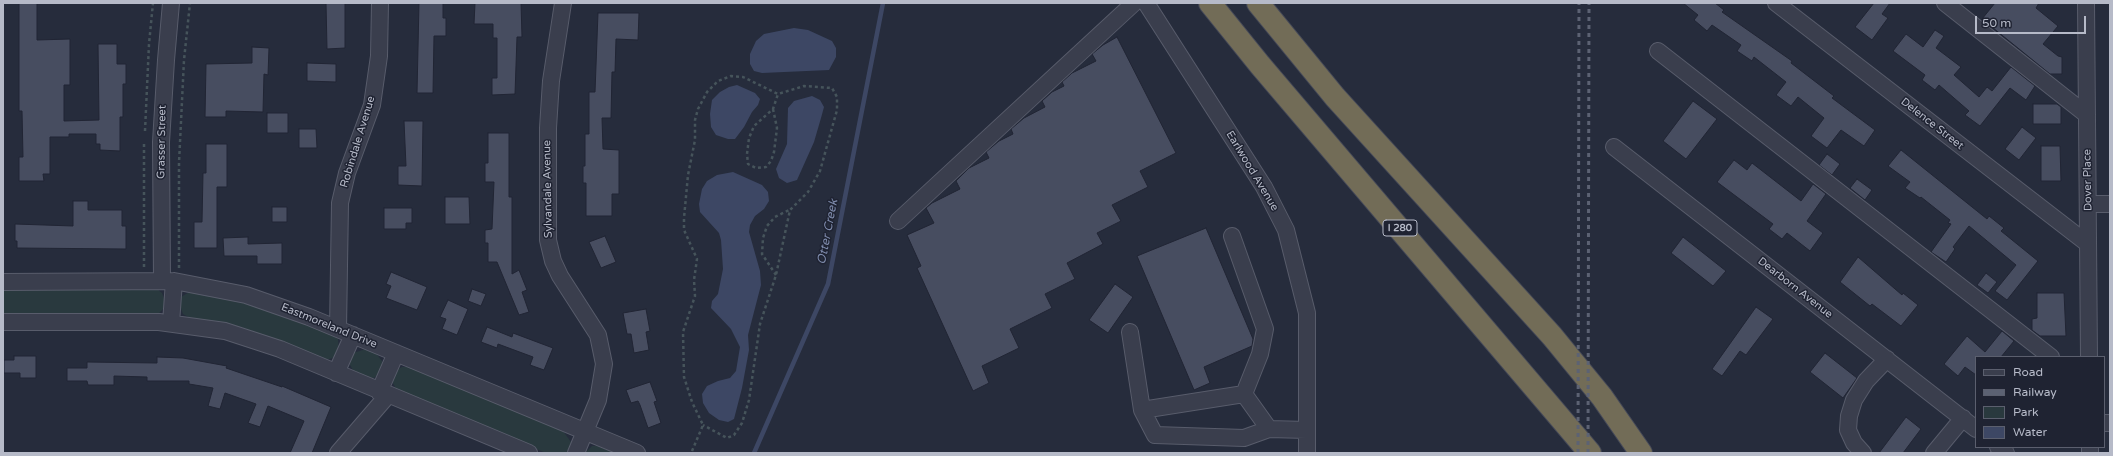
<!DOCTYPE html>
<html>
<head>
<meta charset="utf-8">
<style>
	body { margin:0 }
	#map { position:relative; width:2113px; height:456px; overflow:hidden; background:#262c3c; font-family:"Varela Round",sans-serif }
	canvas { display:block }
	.frame { position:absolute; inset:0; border:4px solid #b6bac8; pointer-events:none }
	.legend { position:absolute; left:1975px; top:356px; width:130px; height:92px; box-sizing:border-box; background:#1f2332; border:1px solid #5b5f6e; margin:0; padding:5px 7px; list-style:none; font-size:12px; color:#b6bac8 }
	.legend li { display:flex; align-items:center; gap:8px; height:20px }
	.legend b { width:20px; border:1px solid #5b5f6e }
	.scale { position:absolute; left:1975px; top:16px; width:111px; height:18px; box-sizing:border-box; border:2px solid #b6bac8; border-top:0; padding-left:5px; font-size:12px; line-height:14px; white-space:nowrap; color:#b6bac8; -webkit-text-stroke:3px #1f2332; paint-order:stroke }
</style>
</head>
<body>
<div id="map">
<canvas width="2113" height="456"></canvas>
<div class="frame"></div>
<ul class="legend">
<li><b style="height:5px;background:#3a3e4d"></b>Road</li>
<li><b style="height:5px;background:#5c6273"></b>Railway</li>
<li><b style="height:11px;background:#29393e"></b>Park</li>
<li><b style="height:11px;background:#3d4764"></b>Water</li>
</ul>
<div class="scale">50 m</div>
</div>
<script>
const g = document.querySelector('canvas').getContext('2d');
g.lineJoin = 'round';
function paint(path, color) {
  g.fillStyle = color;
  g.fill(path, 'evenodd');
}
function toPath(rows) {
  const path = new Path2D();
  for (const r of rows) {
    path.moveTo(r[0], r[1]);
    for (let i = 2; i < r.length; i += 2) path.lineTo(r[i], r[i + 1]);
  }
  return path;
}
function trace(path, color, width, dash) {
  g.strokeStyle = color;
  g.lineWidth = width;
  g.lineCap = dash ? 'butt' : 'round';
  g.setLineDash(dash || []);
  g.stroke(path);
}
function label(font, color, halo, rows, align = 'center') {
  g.font = font + ' "Varela Round",sans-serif';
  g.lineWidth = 3;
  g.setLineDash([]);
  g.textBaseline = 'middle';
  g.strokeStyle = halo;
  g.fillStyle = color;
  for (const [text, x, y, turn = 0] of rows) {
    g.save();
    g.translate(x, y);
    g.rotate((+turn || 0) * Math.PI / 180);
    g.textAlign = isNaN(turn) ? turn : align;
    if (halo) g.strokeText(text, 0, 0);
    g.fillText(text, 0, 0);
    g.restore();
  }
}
const green = toPath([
	[3,289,157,289,162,293,165,301,163,309,158,314,3,316],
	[191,291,244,302,283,314,333,335,338,339,339,352,336,357,326,360,190,318,183,314,179,303,181,297],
	[366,349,375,352,382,361,382,367,378,376,371,379,355,374,350,365,350,360,353,353],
	[402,367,410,367,563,431,571,442,570,448,566,453,546,453,397,391,393,383,393,378,396,370],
	[592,446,597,446,617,453,585,453]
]);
const water = toPath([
	[794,28,808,30,832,41,836,48,836,57,829,70,762,73,754,71,750,64,750,54,756,41,764,34],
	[737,85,755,93,760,99,758,105,752,112,744,127,735,139,728,139,716,135,711,127,710,114,712,100,720,92,729,87],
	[812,96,820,100,824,107,821,118,814,142,797,180,787,183,779,178,776,169,787,144,788,108,794,101],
	[733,172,762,185,768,192,769,201,764,209,755,216,750,225,749,232,760,271,761,285,748,335,749,350,742,388,734,419,728,422,719,420,709,413,703,403,702,394,707,386,718,381,730,378,736,371,740,347,731,329,711,308,712,301,718,294,723,269,721,240,719,233,700,212,699,204,702,189,707,181,717,175]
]);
const stream = toPath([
	[754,453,828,284,883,3]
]);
const building = toPath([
	[19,3,37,3,37,40,70,39,70,85,64,85,64,121,99,120,98,44,117,44,117,64,126,64,126,84,123,84,123,117,120,117,120,151,100,150,100,144,96,144,96,134,69,134,69,137,50,137,50,174,43,174,44,181,19,181,19,157,23,157,22,111,19,111,19,3],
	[326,3,345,3,345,48,327,49,326,3],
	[419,3,443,3,443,18,446,18,446,36,434,36,433,93,417,93,419,3],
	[475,3,521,3,522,37,517,37,515,94,492,95,492,78,497,78,497,38,493,38,493,24,474,24,475,3],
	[1683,3,1715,3,1724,10,1722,12,1792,61,1791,63,1834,96,1832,98,1875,130,1864,146,1841,130,1827,148,1811,136,1824,118,1798,97,1791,106,1776,95,1786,82,1754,57,1752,61,1737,51,1741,45,1712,25,1707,31,1694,20,1698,15,1683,3],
	[1874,3,1890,3,1882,14,1888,18,1872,40,1855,27,1874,3],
	[1995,3,2039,3,2036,8,2058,26,2043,44,2058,56,2062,57,2062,74,2050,74,1982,19,1995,3],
	[598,13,639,13,638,40,616,39,615,72,612,72,611,118,602,118,603,149,619,150,619,194,612,194,612,216,586,216,586,183,583,183,583,166,585,166,585,134,589,134,589,92,595,92,598,13],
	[1935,30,1944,36,1936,48,1961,67,1954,75,1979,97,1987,87,1992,91,2011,67,2035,86,2026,100,2010,88,1980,126,1965,115,1969,111,1939,85,1935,90,1922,80,1925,75,1893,51,1906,34,1923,47,1935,30],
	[1117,37,1176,153,1140,171,1148,187,1112,205,1121,221,1097,233,1103,244,1067,263,1075,279,1045,294,1052,308,1010,329,1019,348,982,366,989,383,973,391,917,268,921,266,907,235,934,223,926,208,932,203,960,189,956,181,969,168,989,158,986,152,999,141,1013,134,1011,129,1024,118,1045,107,1042,101,1052,92,1064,86,1062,82,1072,73,1096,61,1092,54,1103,45,1117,37],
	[252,47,269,48,268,75,264,74,263,112,226,111,226,117,205,117,206,64,252,63,252,47],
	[307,63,336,64,336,82,307,81,307,63],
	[1693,101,1717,119,1686,159,1663,141,1693,101],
	[2033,104,2057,104,2061,107,2061,124,2033,124,2033,104],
	[267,113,288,113,288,133,267,133,267,113],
	[404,121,423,121,422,186,398,185,398,166,406,166,404,121],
	[2022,127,2036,138,2019,160,2005,149,2022,127],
	[299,129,316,129,317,148,299,148,299,129],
	[488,133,509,133,509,197,512,197,512,274,519,270,527,290,522,292,529,312,519,315,497,262,488,262,488,243,485,243,485,230,492,229,494,182,485,182,485,163,488,163,488,133],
	[206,144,227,144,227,187,217,187,217,248,194,248,194,222,202,222,203,173,206,173,206,144],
	[2041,146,2060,146,2061,181,2041,181,2041,146],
	[1901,150,1987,219,1989,216,2004,228,2001,231,2038,261,2007,300,1995,291,2016,265,1969,226,1953,247,1955,249,1946,262,1931,252,1951,224,1948,223,1950,220,1921,197,1920,198,1905,188,1910,182,1888,166,1901,150],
	[1827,154,1840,164,1832,175,1819,165,1827,154],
	[1734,160,1747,170,1752,163,1801,201,1813,184,1826,194,1807,221,1823,233,1810,251,1787,233,1782,239,1769,229,1773,224,1717,182,1734,160],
	[1857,179,1872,190,1865,200,1850,188,1857,179],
	[445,197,469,197,470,224,445,224,445,197],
	[73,201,88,201,88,210,122,210,122,226,126,226,126,249,17,248,17,241,15,241,15,224,73,226,73,201],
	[272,207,287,207,287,222,272,222,272,207],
	[384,208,412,208,412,223,406,223,406,229,384,229,384,208],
	[1206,228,1253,339,1252,346,1204,367,1210,383,1194,390,1137,256,1206,228],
	[605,236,616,262,601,268,589,242,605,236],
	[248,237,248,244,282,243,282,264,257,264,257,256,224,256,223,238,248,237],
	[1683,237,1726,271,1713,286,1671,253,1683,237],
	[1858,257,1902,295,1903,293,1918,305,1901,326,1872,304,1870,306,1840,282,1858,257],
	[391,272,427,287,417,310,386,298,391,286,386,284,391,272],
	[1986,273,1997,282,1988,293,1977,285,1986,273],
	[1115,284,1133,297,1108,333,1089,320,1115,284],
	[472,289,486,294,481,306,468,301,472,289],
	[2037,293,2064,293,2066,336,2040,336,2032,330,2032,319,2037,318,2037,293],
	[448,300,468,309,457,335,442,329,446,319,440,317,448,300],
	[1756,307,1773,319,1746,355,1740,351,1722,376,1712,369,1756,307],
	[646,309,650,331,646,332,649,350,634,353,631,334,627,334,623,313,646,309],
	[487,327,512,337,513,333,553,348,544,370,530,365,533,357,498,344,497,348,481,342,487,327],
	[2002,331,2014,341,2001,357,1976,357,1976,375,1965,367,1958,376,1944,364,1967,336,1985,352,2002,331],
	[1825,353,1857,378,1843,398,1810,372,1825,353],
	[14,356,36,356,36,378,20,378,20,373,4,373,4,360,14,360,14,356],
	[157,357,183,358,227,366,226,368,282,387,282,386,331,407,312,453,290,453,304,421,268,406,260,427,248,423,256,404,225,393,220,409,208,406,213,388,189,384,189,381,147,381,147,377,114,376,114,385,88,385,87,381,67,381,67,368,87,368,87,362,157,363,157,357],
	[650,382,657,401,654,402,661,423,648,428,640,405,638,401,631,403,626,390,650,382],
	[1906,417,1921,429,1903,453,1879,453,1906,417]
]);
const path = toPath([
	[773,109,777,128,774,152,771,161,766,167,756,168,748,164,747,154,749,138,754,126,773,109,778,94],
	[145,131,149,44,153,3],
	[144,267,144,144],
	[179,268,179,163,184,60,190,3],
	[776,275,762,254,763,238,767,226,775,217,789,210],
	[692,451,703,425,692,402,684,377,683,332,695,296,694,280,697,259,684,230,684,218,688,175,695,140,695,120,698,109,707,92,718,81,731,76,743,77,778,94,804,86,832,88,837,97,837,110,820,171,808,192,790,210,776,275,760,324,749,400,742,423,734,435,727,438,703,425]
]);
const minor = toPath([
	[563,3,551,81,548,128,548,240,553,261,560,276,598,335,604,364,598,400,576,453],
	[1146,3,1264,187,1286,230,1307,313,1307,453],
	[1776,3,2088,244],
	[1945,3,2087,115],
	[2086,3,2089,357],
	[1658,51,2051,357],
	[1614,147,1976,429],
	[2088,204,2110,204],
	[898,221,1134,3],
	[1232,236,1265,329,1260,354,1244,394,1269,429],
	[162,281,161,142,166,60,171,3],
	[3,282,174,281,246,295,309,317,637,453],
	[3,322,159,322,225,331,280,349,529,453],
	[171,323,174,281],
	[338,329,340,203,347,173,372,105,379,56,380,3],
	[1130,332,1142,410,1155,435,1244,438,1269,429,1307,430],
	[336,373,353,335],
	[379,392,396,353],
	[1142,410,1244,394],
	[2104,423,2110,423],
	[1998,447,2006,453],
	[2090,447,2090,453],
	[338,453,388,395],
	[1863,453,1854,443,1848,430,1849,416,1854,400,1866,381,1887,359],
	[1934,453,1963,418]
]);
const highway = toPath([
	[1210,3,1260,65,1590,453],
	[1258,3,1335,97,1552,336,1602,397,1641,453]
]);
const rail = toPath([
	[1578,453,1579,3],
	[1588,453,1589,3]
]);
const shields = [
	[1400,228,34]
];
const shieldNames = [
	["I 280",1400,228]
];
const streetNames = [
	["Delence Street",1932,124,38],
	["Grasser Street",162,142,-89],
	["Robindale Avenue",358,142,-73],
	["Earlwood Avenue",1252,171,59],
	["Dover Place",2088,180,-91],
	["Sylvandale Avenue",548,189,-91],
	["Dearborn Avenue",1795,288,38],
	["Eastmoreland Drive",329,326,22]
];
const waterNames = [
	["Otter Creek",828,232,-79]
];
paint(green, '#29393e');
paint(water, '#3d4764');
trace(stream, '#3d4764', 4.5);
paint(building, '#474d60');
trace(building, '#212534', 1);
trace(minor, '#585c6b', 18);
trace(highway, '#454958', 24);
trace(path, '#46545b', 2.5, [3, 3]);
trace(minor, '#3a3e4d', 16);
trace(highway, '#726c57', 22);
trace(rail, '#5c6273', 3, [4, 4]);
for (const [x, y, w] of shields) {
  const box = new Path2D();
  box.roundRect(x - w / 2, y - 8, w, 16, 3);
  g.fillStyle = '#1f2332';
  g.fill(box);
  trace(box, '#b6bac8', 1);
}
label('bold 10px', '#b6bac8', null, shieldNames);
label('11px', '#b6bac8', '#1f2332', streetNames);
label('italic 12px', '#7f8cad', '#1f2332', waterNames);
</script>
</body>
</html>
